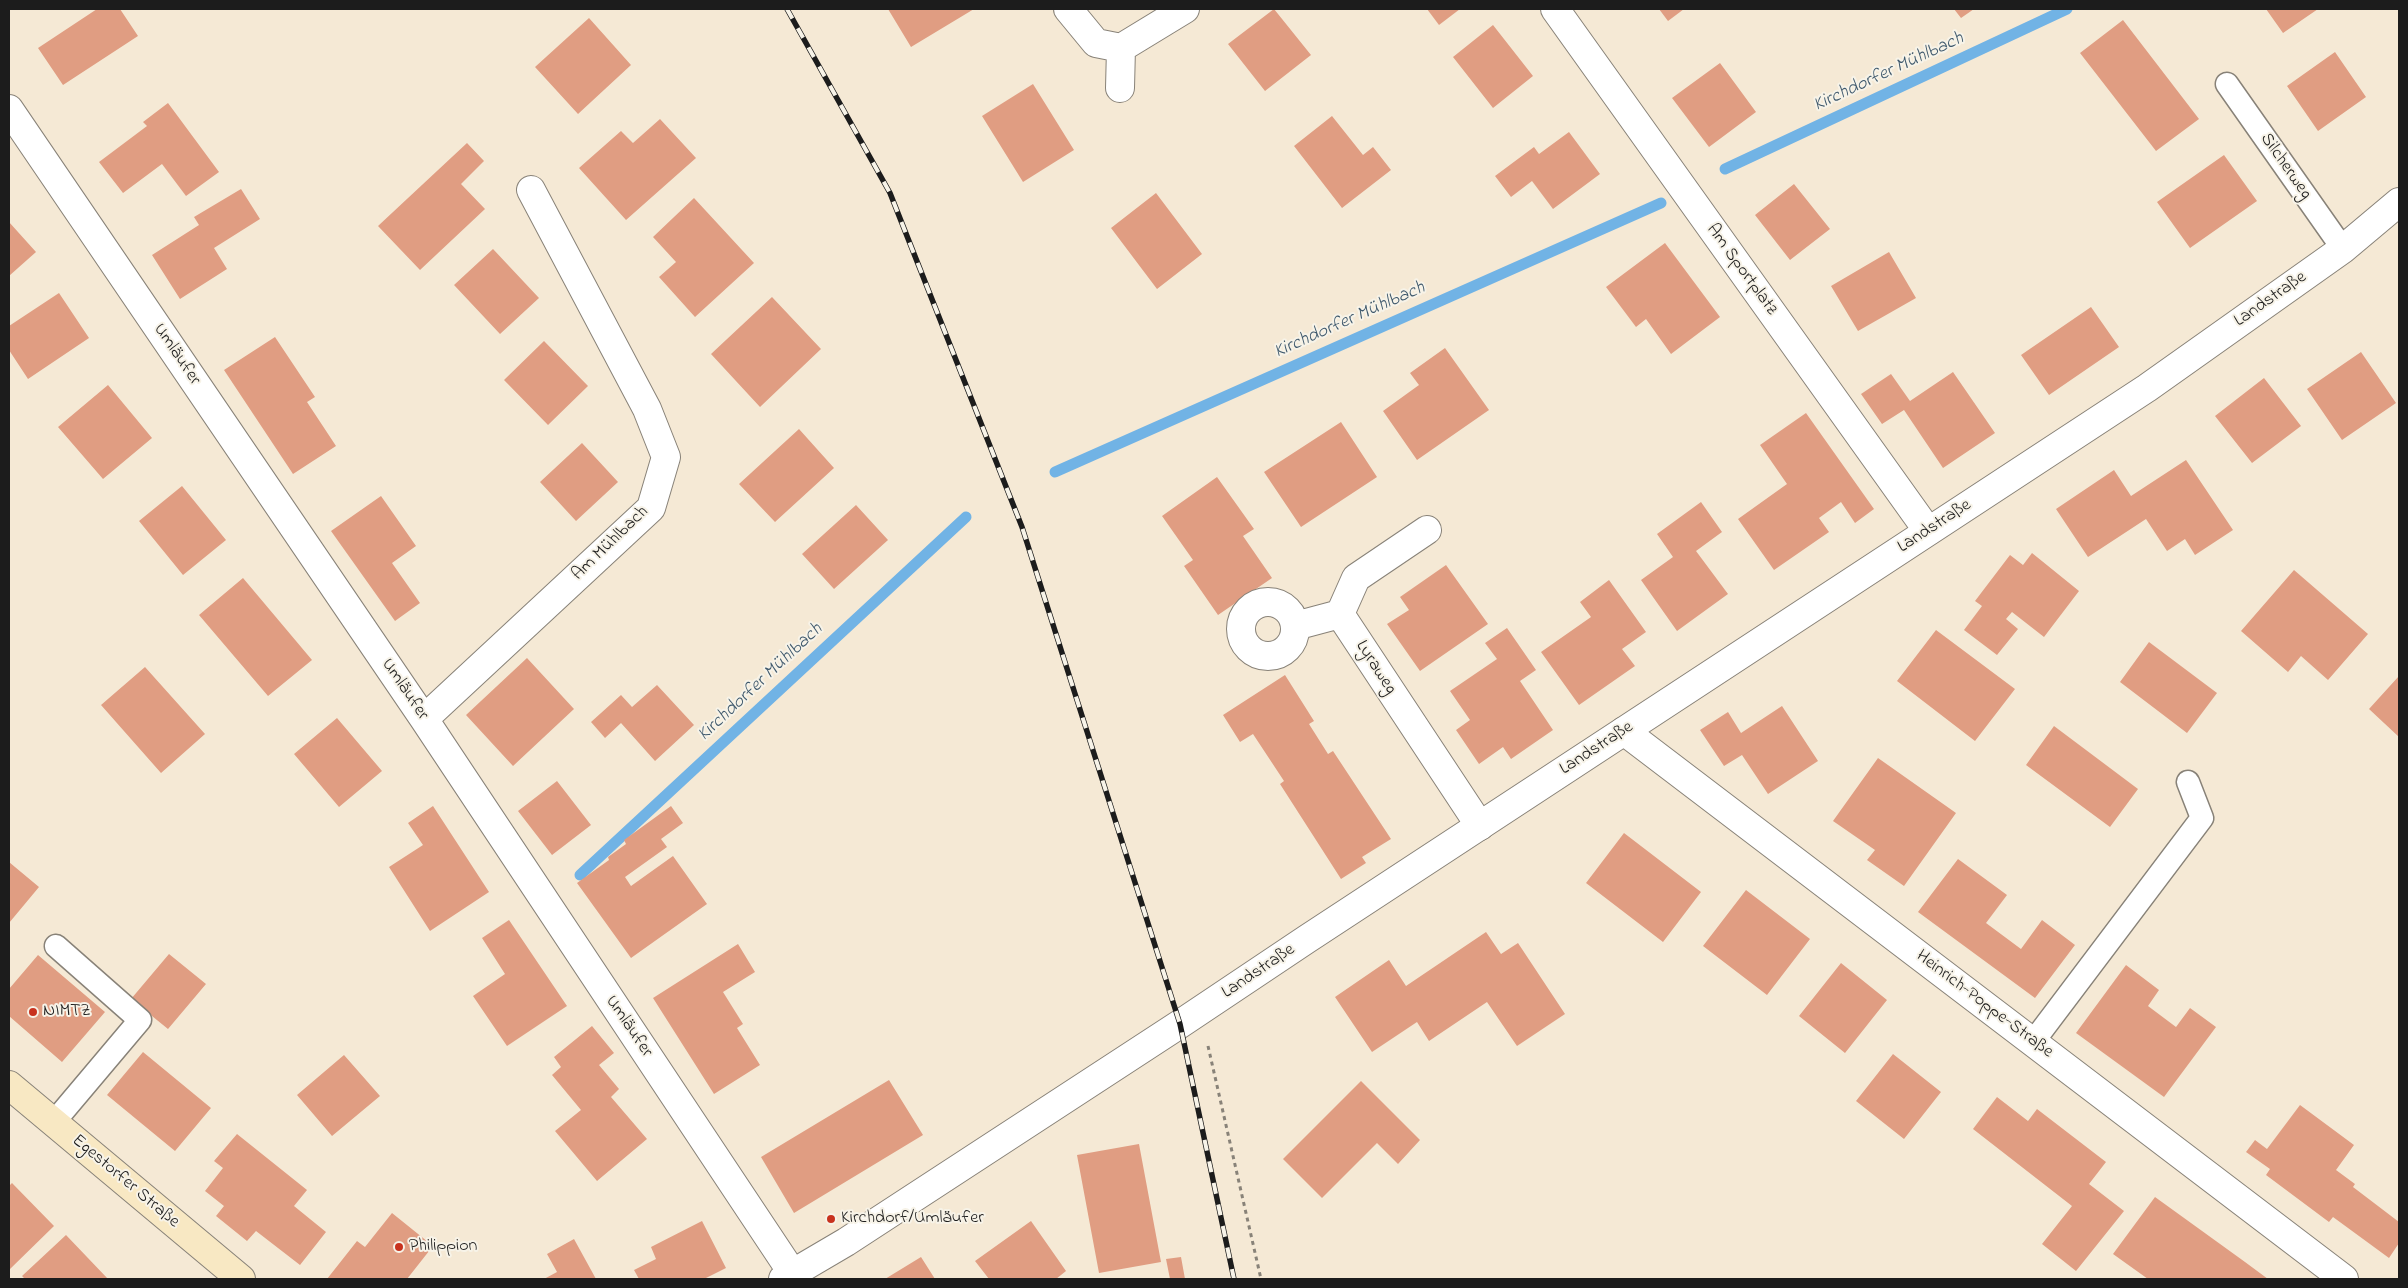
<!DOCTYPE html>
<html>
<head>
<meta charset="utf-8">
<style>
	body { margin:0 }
	#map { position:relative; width:2408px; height:1288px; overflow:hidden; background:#f5e9d5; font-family:"Indie Flower",sans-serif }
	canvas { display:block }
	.frame { position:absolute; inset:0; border:10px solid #1c1c1c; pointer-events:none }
</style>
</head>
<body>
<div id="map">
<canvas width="2408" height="1288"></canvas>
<div class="frame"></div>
</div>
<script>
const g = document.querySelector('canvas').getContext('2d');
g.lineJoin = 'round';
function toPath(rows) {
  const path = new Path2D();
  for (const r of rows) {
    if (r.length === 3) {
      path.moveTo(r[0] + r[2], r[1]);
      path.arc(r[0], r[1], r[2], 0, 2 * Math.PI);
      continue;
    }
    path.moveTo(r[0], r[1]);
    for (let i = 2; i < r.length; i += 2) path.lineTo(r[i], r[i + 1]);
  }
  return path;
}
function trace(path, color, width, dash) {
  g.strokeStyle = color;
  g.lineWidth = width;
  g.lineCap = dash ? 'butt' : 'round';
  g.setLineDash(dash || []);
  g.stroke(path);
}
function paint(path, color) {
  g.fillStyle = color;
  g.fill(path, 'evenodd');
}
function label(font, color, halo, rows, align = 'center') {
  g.font = font + ' "Indie Flower",sans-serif';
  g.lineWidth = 4;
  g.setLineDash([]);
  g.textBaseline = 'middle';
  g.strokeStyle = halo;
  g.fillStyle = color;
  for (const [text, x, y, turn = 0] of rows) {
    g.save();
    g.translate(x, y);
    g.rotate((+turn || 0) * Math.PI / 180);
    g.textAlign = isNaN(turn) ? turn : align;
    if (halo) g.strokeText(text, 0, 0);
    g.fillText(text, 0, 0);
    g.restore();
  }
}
const stream = toPath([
	[1725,169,2067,9],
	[1055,472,1661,203],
	[580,875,966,517]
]);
const building = toPath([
	[97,9,120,9,138,36,63,85,38,48],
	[888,9,974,9,911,47],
	[1274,9,1311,55,1265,91,1228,44],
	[1427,9,1460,9,1439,25],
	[1659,9,1684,9,1668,21],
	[1954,9,1974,9,1961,18],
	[2266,9,2318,9,2283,33],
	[589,18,631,65,578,114,535,67],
	[2123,20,2199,119,2156,151,2080,53],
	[1493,25,1533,76,1493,108,1453,57],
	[2335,52,2366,97,2318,131,2287,86],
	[1720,63,1756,112,1709,147,1672,98],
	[1033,84,1074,150,1023,182,982,116],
	[168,103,219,172,186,196,162,164,123,193,99,162,147,126,143,122],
	[1332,116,1363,155,1373,147,1391,170,1342,208,1294,146],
	[660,119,696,158,626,220,579,168,621,131,633,143],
	[1569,132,1600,174,1553,209,1532,181,1511,197,1495,176,1534,147,1539,154],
	[467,143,484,161,461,184,485,209,420,270,378,226],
	[2224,155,2257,201,2190,248,2157,202],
	[1794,184,1830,229,1790,260,1755,215],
	[241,189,260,219,214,248,227,269,180,299,152,255,199,225,194,217],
	[1156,193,1202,254,1157,289,1111,228],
	[694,198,754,263,695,317,659,277,676,262,653,237],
	[9,222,36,252,9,276],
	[1665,243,1720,317,1671,354,1646,319,1636,327,1606,287],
	[493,249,539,298,500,334,454,285],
	[1889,252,1916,298,1858,331,1831,286],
	[59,293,89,338,28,379,9,350,9,326],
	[772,297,821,349,760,407,711,354],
	[2091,307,2119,347,2049,395,2021,355],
	[275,337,315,397,307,402,336,446,293,474,224,370],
	[544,341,588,386,548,425,504,380],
	[1445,348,1489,410,1417,460,1383,411,1419,385,1410,373],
	[2361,352,2396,403,2342,440,2307,389],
	[1953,372,1995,433,1943,468,1904,410,1882,424,1861,394,1891,374,1910,401],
	[2264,378,2301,426,2252,463,2215,416],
	[108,385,152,438,103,479,58,427],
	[1806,413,1874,509,1855,523,1841,502,1819,518,1829,532,1774,570,1738,519,1787,484,1760,445],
	[1341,422,1377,477,1301,527,1264,472],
	[799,429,834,468,775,522,739,484],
	[582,443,618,482,576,521,540,482],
	[2186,460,2233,530,2195,555,2185,539,2167,551,2146,519,2088,557,2056,509,2114,470,2131,496],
	[1217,477,1254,529,1243,536,1272,578,1218,615,1184,566,1193,560,1162,516],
	[182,486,226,540,183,575,139,521],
	[381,496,416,546,392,563,420,603,395,621,331,531],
	[1701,502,1722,532,1696,551,1728,594,1677,631,1641,580,1673,557,1657,534],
	[856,505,888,540,834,589,802,554],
	[2032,553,2079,591,2044,637,2012,612,2006,619,2018,629,1997,655,1964,630,1982,606,1975,601,2010,555,2023,565],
	[1446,565,1488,624,1420,671,1387,624,1409,610,1400,597],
	[2294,570,2368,634,2328,680,2301,656,2288,672,2241,631],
	[243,578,312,660,268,696,199,615],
	[1609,580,1646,632,1622,649,1635,666,1579,705,1541,652,1591,617,1580,602],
	[1507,628,1536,670,1520,681,1553,730,1511,759,1503,747,1479,764,1456,730,1470,720,1450,691,1497,659,1485,643],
	[1936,630,2015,689,1975,741,1897,681],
	[2149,642,2217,693,2187,733,2120,682],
	[527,658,574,709,513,766,466,715],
	[145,667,205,734,161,773,101,705],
	[1285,675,1314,721,1309,724,1328,754,1333,751,1391,839,1362,857,1366,863,1341,879,1280,784,1284,781,1253,734,1240,742,1223,715],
	[2399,676,2399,737,2369,709],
	[657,685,694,725,655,761,621,723,605,738,591,722,621,695,632,707],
	[1782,706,1818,761,1768,794,1742,755,1724,766,1700,730,1728,712,1741,733],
	[337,718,382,771,339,807,294,754],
	[2054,726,2138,789,2110,827,2026,765],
	[1878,758,1956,813,1904,886,1867,860,1875,850,1833,821],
	[557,781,591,825,552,855,518,811],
	[433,806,489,892,430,931,389,867,423,845,408,823],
	[671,806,683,823,661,839,667,847,625,877,631,886,673,856,707,904,631,958,577,883,609,860,608,857,626,844,624,840],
	[1624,833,1701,892,1663,942,1586,883],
	[1958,859,2007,895,1986,923,2021,949,2042,920,2075,945,2035,998,1918,912],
	[9,862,39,887,9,923],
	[1746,890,1810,939,1767,995,1703,946],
	[509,920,567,1006,507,1046,473,996,505,974,482,938],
	[1486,932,1501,954,1518,943,1565,1014,1517,1046,1487,1002,1429,1041,1417,1022,1372,1052,1335,997,1389,960,1406,986],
	[738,944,755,972,723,992,743,1024,737,1028,760,1065,714,1094,653,998],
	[169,954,206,984,168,1029,131,999],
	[38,955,105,1012,62,1062,9,1016,9,989],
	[1841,963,1887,1000,1845,1053,1799,1016],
	[2126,965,2159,990,2148,1006,2176,1027,2190,1008,2216,1027,2164,1097,2076,1033],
	[592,1026,614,1053,599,1065,619,1089,611,1097,647,1139,597,1181,555,1131,581,1110,552,1075,561,1067,554,1057],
	[143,1052,211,1108,175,1151,107,1095],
	[1893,1054,1941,1092,1904,1139,1856,1101],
	[344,1055,380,1096,332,1136,297,1095],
	[889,1080,923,1135,794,1213,761,1157],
	[1361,1081,1420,1140,1398,1164,1377,1143,1322,1198,1283,1159],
	[1997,1097,2028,1121,2037,1109,2106,1162,2089,1184,2124,1211,2076,1271,2042,1244,2072,1206,1973,1129],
	[2300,1105,2354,1145,2336,1170,2355,1184,2353,1187,2399,1222,2399,1243,2389,1258,2333,1217,2329,1222,2266,1175,2270,1169,2246,1152,2255,1140,2267,1149],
	[237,1134,307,1190,294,1206,326,1232,300,1265,256,1231,247,1241,216,1216,224,1206,205,1191,223,1168,214,1161],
	[1139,1144,1161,1262,1099,1273,1077,1155],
	[12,1183,54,1226,9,1270,9,1186],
	[2155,1197,2245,1262,2268,1279,2148,1279,2113,1254],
	[392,1213,433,1246,407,1279,327,1279,357,1241,365,1247],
	[702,1221,726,1268,704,1279,639,1279,634,1270,656,1259,651,1247],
	[1031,1221,1066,1271,1056,1279,989,1279,975,1261],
	[66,1235,108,1279,25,1279,22,1276],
	[574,1239,596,1279,544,1279,557,1272,547,1254],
	[921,1257,935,1279,885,1279],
	[1181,1257,1185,1279,1170,1279,1166,1259]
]);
const path = toPath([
	[1208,1046,1261,1279]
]);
const service = toPath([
	[2227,84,2343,249],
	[2033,1042,2202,818,2188,782],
	[54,1122,140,1020,56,946]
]);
const minor = toPath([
	[1068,9,1096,43,1121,48],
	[1555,9,1928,531],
	[1120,88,1121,48,1185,9],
	[9,109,424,719,793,1274],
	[1268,629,27],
	[1340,614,1480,826],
	[1340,614,1356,578,1427,530],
	[1295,626,1340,614],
	[424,719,651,508,666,457,647,409,531,190],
	[1624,731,2344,1279]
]);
const tertiary = toPath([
	[783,1279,846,1242,1180,1024,1307,939,2147,388,2343,249,2399,202]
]);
const secondary = toPath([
	[9,1085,241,1279]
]);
const rail = toPath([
	[787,9,890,193,1022,527,1180,1024,1234,1279]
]);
const markers = [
	[33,1012,5,"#c8321e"],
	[831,1219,5,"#c8321e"],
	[399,1247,5,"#c8321e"]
];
const streetNames = [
	["Silcherweg",2285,167,55],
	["Am Sportplatz",1741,270,54],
	["Landstraße",2271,300,-35],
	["Umläufer",176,355,56],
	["Landstraße",1935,527,-33],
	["Am Mühlbach",611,544,-44],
	["Lyraweg",1375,668,57],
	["Umläufer",404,690,56],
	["Landstraße",1597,749,-33],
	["Landstraße",1259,972,-34],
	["Heinrich-Poppe-Straße",1984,1005,37],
	["Umläufer",628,1027,56],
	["Egestorfer Straße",125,1182,40]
];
const poiNames = [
	["NIMTZ",43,1012],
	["Kirchdorf/Umläufer",841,1219],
	["Philippion",409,1247]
];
const waterNames = [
	["Kirchdorfer Mühlbach",1889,73,-25],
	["Kirchdorfer Mühlbach",1350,321,-24],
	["Kirchdorfer Mühlbach",761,683,-43]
];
trace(stream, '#71b3e5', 11);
paint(building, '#e09d82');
trace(service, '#888278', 25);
trace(minor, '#888278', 30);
trace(tertiary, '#888278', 30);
trace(secondary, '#888278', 30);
trace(path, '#888278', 3, [4, 4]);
trace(service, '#fff', 22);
trace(minor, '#fff', 28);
trace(tertiary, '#fff', 28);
trace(secondary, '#f8e8c3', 28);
trace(rail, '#1c1c1c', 5.5);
trace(rail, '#f7f3e8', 4, [11]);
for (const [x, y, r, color] of markers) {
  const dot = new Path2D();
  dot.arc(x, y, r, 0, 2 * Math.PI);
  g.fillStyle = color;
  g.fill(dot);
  trace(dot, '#f7f3e8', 2);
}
label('18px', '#1c1c1c', '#f7f3e8', streetNames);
label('18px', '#1c1c1c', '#f7f3e8', poiNames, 'left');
label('italic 19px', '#3e586c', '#f7f3e8', waterNames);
</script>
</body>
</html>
